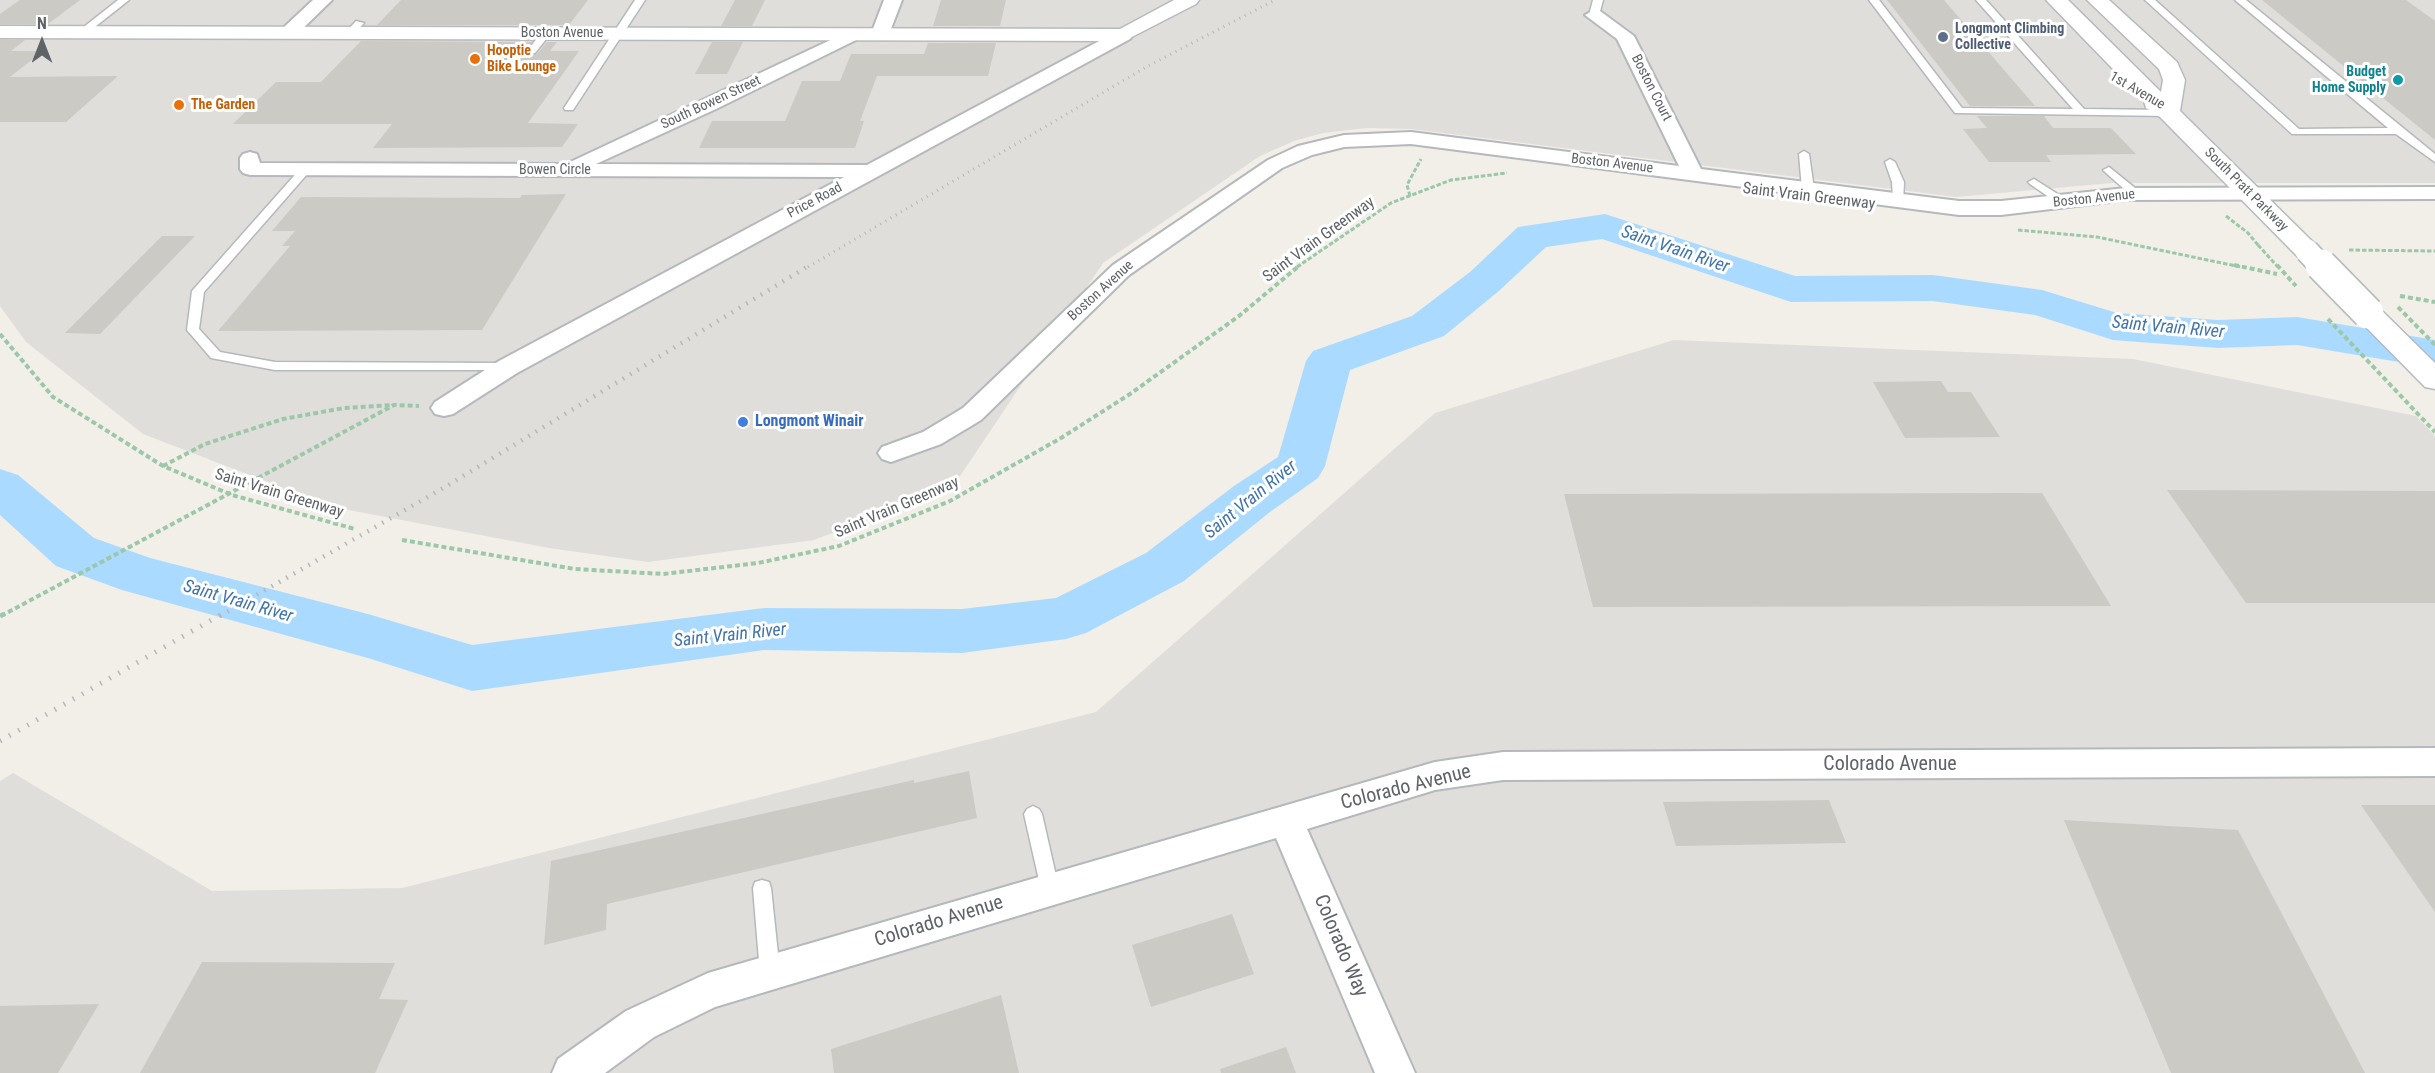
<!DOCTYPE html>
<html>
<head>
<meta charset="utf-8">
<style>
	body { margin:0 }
	#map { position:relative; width:2435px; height:1073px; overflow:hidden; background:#f1efe8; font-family:"Roboto Condensed",sans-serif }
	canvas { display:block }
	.north { position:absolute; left:12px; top:12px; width:60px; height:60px; -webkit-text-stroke:4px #fff; paint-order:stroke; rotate:0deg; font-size:16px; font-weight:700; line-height:24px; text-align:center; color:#5f6368 }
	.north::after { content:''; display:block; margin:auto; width:21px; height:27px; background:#5f6368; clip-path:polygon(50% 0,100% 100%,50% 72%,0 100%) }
</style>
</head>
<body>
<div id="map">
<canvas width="2435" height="1073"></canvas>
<div class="north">N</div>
</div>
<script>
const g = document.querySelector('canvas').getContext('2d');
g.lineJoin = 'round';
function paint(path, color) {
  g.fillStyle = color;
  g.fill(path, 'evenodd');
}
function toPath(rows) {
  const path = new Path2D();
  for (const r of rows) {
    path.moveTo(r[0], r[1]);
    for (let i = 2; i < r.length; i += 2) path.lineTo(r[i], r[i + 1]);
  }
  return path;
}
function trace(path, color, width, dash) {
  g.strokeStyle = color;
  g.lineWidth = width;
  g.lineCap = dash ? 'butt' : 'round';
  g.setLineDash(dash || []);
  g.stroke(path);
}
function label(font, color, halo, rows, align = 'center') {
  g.font = font + ' "Roboto Condensed",sans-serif';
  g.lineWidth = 6;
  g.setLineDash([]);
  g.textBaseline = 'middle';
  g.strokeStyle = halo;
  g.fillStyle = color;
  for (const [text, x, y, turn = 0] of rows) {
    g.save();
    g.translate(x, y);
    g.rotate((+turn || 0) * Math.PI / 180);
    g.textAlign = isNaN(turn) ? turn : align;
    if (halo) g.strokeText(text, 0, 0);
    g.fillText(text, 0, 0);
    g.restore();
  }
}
const industrial = toPath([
	[0,0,2435,0,2435,183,2112,183,1956,197,1411,129,1367,128,1323,133,1294,141,1260,156,1103,263,952,488,814,540,648,562,549,548,333,507,143,434,26,342,0,306],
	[1674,340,2133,359,2416,416,2435,436,2435,1073,0,1073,0,781,13,773,212,891,402,888,1096,712,1435,413]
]);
const river = toPath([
	[1605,214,1795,276,1933,275,2042,290,2117,313,2218,320,2297,317,2435,340,2435,368,2297,345,2218,348,2113,340,2035,315,1933,301,1791,302,1602,239,1546,247,1500,290,1444,336,1350,370,1325,466,1318,478,1270,512,1184,581,1086,633,1066,639,962,653,764,650,472,691,368,658,122,590,56,566,0,515,0,469,18,475,94,538,150,558,368,614,472,645,764,608,962,609,1056,598,1146,553,1234,486,1278,457,1306,361,1313,351,1412,316,1470,272,1518,227,1605,214]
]);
const building = toPath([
	[20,0,80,0,48,24,0,24,0,14],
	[401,0,588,0,569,25,377,25],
	[735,0,765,0,752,26,721,26],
	[941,0,1006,0,1000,26,933,26],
	[1887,0,1944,0,2035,106,1970,106],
	[2262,0,2406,0,2435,21,2435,140],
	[0,40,25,40,11,51,43,51,10,77,118,76,66,122,0,122],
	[361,41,532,42,525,51,529,55,537,54,547,42,557,42,550,51,579,51,528,123,578,124,562,147,373,148,392,124,233,124,276,82,321,82],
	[712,42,743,42,727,74,695,74],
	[928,43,996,43,988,76,877,76,860,121,864,121,855,148,699,148,712,121,785,121,802,81,840,81,851,54,924,54],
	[1977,116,2044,116,2053,128,2111,128,2136,154,2046,155,2051,162,1989,162,1963,129,1987,128],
	[566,194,482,330,218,331,290,246,282,246,295,231,272,231,301,197,520,198,522,195],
	[162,236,195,236,100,334,65,333],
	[1941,381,1948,392,1971,392,2000,437,1905,438,1873,382],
	[2167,490,2435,491,2435,603,2246,603],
	[2042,493,2111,606,1593,607,1564,494],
	[969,771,977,818,607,904,606,930,544,945,551,861,914,780,914,783],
	[1829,800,1846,843,1676,846,1663,802],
	[2361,805,2435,805,2435,912],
	[2064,820,2238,830,2365,1073,2171,1073],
	[1232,914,1254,974,1151,1007,1132,945],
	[202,962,395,963,379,999,408,1000,375,1073,140,1073],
	[1001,995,1019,1073,834,1073,831,1049],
	[99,1004,58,1073,0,1073,0,1006],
	[1286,1047,1296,1073,1221,1073,1220,1069]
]);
const pathFar1 = toPath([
	[1410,196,1407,185,1421,159],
	[2226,216,2248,233,2258,245],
	[2018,230,2097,237,2241,267],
	[2349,250,2435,251],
	[1297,267,1391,203,1451,180,1507,173]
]);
const path = toPath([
	[2234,265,2277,274],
	[2400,296,2435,302],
	[0,334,53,397,163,466,232,495,355,529],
	[163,466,205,444,283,419,344,408,394,405],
	[258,478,394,405,419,406],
	[402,540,575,569,663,574,758,563,839,546,950,501,1061,438,1130,394,1239,316,1300,265]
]);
const lane = toPath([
	[118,0,129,0,86,34,80,34,80,30,118,0],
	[635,0,645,0,573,110,565,110,564,108,635,0],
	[1593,0,1603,0,1599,15,1594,18,1589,15,1593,0],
	[1869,0,1879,0,1962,108,2073,109,1976,0,1986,0,2084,109,2169,110,2174,113,2169,116,1955,113,1869,0],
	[2145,0,2155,0,2299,129,2388,128,2235,0,2246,0,2435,154,2435,162,2396,134,2292,134,2145,0],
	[356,21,364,23,353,35,347,35,345,33,356,21],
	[543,31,551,33,535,53,529,53,527,51,543,31],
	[1804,151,1809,154,1814,189,1808,192,1802,189,1799,154,1804,151],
	[1890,159,1895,162,1904,182,1903,202,1895,202,1893,200,1892,182,1885,162,1890,159],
	[305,167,309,168,309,172,204,292,199,329,220,352,275,362,508,363,515,367,513,370,275,370,211,358,187,330,192,291,301,168,305,167],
	[2109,167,2140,192,2140,196,2132,196,2105,172,2103,170,2109,167],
	[2034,179,2067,200,2067,204,2059,204,2030,184,2028,182,2034,179],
	[1033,806,1039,809,1042,814,1059,889,1057,895,1050,897,1043,895,1041,889,1024,814,1027,809,1033,806],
	[762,880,769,882,771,888,780,973,777,980,770,982,763,980,760,973,753,888,755,882,762,880]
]);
const street = toPath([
	[313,0,332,0,294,37,282,37,279,33,282,29,313,0],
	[884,0,902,0,889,34,880,39,871,34,884,0],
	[1594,10,1600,11,1634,36,1701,169,1959,201,2001,201,2126,188,2435,187,2435,199,2126,200,2001,215,1959,215,1411,144,1344,147,1312,155,1282,168,1129,275,981,420,941,444,891,462,882,459,878,453,882,447,923,432,963,408,1113,265,1268,160,1298,146,1344,135,1411,132,1679,166,1617,39,1585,15,1594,10],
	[854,29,860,30,863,34,860,38,716,109,596,164,867,165,1118,31,1124,30,1133,35,1130,39,517,373,453,414,444,416,435,414,431,408,435,402,499,361,844,177,250,175,243,173,240,169,240,158,243,154,250,152,257,154,260,163,566,164,854,29],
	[2435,748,2435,776,1503,780,1435,790,1307,829,1415,1073,1375,1073,1276,838,715,1007,654,1037,605,1073,552,1073,558,1059,626,1011,708,973,1435,762,1503,752,2435,748]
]);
const secondary = toPath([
	[1174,0,1199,0,1196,4,1124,41,0,38,0,26,1120,29,1174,0],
	[2046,0,2068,0,2161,92,2163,80,2159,69,2087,0,2109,0,2177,62,2185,80,2180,111,2316,245,2320,251,2316,257,2307,259,2298,257,2160,117,2146,108,2144,101,2046,0],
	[2368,305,2378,307,2435,363,2435,389,2425,387,2358,319,2354,313,2358,307,2368,305]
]);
const railFar2 = toPath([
	[808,267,1148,66,1275,0]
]);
const railFar1 = toPath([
	[220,616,445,487,810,265]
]);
const rail = toPath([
	[0,741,222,614]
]);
const pathBridgeFar2 = toPath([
	[2258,245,2278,267]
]);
const pathBridgeFar1 = toPath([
	[2277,265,2296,286],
	[2398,307,2435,345],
	[2328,319,2435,432],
	[1,616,258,478]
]);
const pathBridge = toPath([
	[0,616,4,614]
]);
const secondaryBridgeFar1 = toPath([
	[2307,251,2322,267]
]);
const secondaryBridge = toPath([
	[2321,265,2368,313]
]);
const markers = [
	[1943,37,6,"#5c6f8a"],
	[475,59,6,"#e8710a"],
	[2398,80,6,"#0f9aa8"],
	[179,105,6,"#e8710a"],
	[743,422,6,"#3f7fe0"]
];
const farServicenames = [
	["Longmont Climbing",1955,29],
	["Collective",1955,45]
];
const farStreetnames = [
	["Boston Avenue",562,33],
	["Boston Court",1651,88,63],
	["1st Avenue",2137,91,30],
	["South Bowen Street",711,103,-25],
	["Boston Avenue",1612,164,7],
	["Bowen Circle",555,170],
	["South Pratt Parkway",2246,190,45],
	["Boston Avenue",2094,199,-6],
	["Price Road",815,201,-28],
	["Boston Avenue",1101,291,-42]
];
const farFoodnames = [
	["Hooptie",487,51],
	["Bike Lounge",487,67],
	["The Garden",191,105]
];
const farCulturenames = [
	["Budget",2386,72],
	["Home Supply",2386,88]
];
const streetNames = [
	["Saint Vrain Greenway",1809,197,7],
	["Saint Vrain Greenway",1319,240,-36],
	["Saint Vrain Greenway",279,494,17],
	["Saint Vrain Greenway",897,508,-23]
];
const shopNames = [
	["Longmont Winair",755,422]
];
const waterNames = [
	["Saint Vrain River",1675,250,19],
	["Saint Vrain River",2168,328,5],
	["Saint Vrain River",1251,500,-39],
	["Saint Vrain River",238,602,16],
	["Saint Vrain River",730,636,-6]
];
const nearStreetnames = [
	["Colorado Avenue",1890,765],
	["Colorado Avenue",1406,788,-14],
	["Colorado Avenue",939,922,-17],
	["Colorado Way",1340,946,67]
];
paint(industrial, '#e0deda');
paint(river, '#aadaff');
paint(building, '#cccac5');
trace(lane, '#b5b8bc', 3);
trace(street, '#b5b8bc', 4);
trace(secondary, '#b6babf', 3);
trace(pathFar1, '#9cc7a9', 3, [4.5, 2]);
trace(path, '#9cc7a9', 4, [5, 3]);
paint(lane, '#fff');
paint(street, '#fff');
paint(secondary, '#fff');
trace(railFar2, '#b6b7b8', 3, [1, 5]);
trace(railFar1, '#b6b7b8', 4.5, [1.5, 7]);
trace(rail, '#b6b7b8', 5, [1.5, 9]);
trace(secondaryBridgeFar1, '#b6babf', 26, []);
trace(secondaryBridge, '#b6babf', 34, []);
trace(pathBridgeFar2, '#9cc7a9', 3, [4.5, 2]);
trace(pathBridgeFar1, '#9cc7a9', 4, [5, 3]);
trace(pathBridge, '#9cc7a9', 4.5, [8, 4]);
trace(secondaryBridgeFar1, '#fff', 23);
trace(secondaryBridge, '#fff', 31);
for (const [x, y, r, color] of markers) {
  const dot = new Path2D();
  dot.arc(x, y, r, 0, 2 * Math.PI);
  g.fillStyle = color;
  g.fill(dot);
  trace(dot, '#fff', 2);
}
label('bold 14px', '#4e5e75', '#fff', farServicenames, 'left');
label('14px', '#5f6368', '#fff', farStreetnames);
label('bold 14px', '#c56008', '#fff', farFoodnames, 'left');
label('bold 14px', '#0d838f', '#fff', farCulturenames, 'right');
label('16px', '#5f6368', '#fff', streetNames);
label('bold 16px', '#366cbe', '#fff', shopNames, 'left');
label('italic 18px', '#4174aa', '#fff', waterNames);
label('20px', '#5f6368', '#fff', nearStreetnames);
</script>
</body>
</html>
